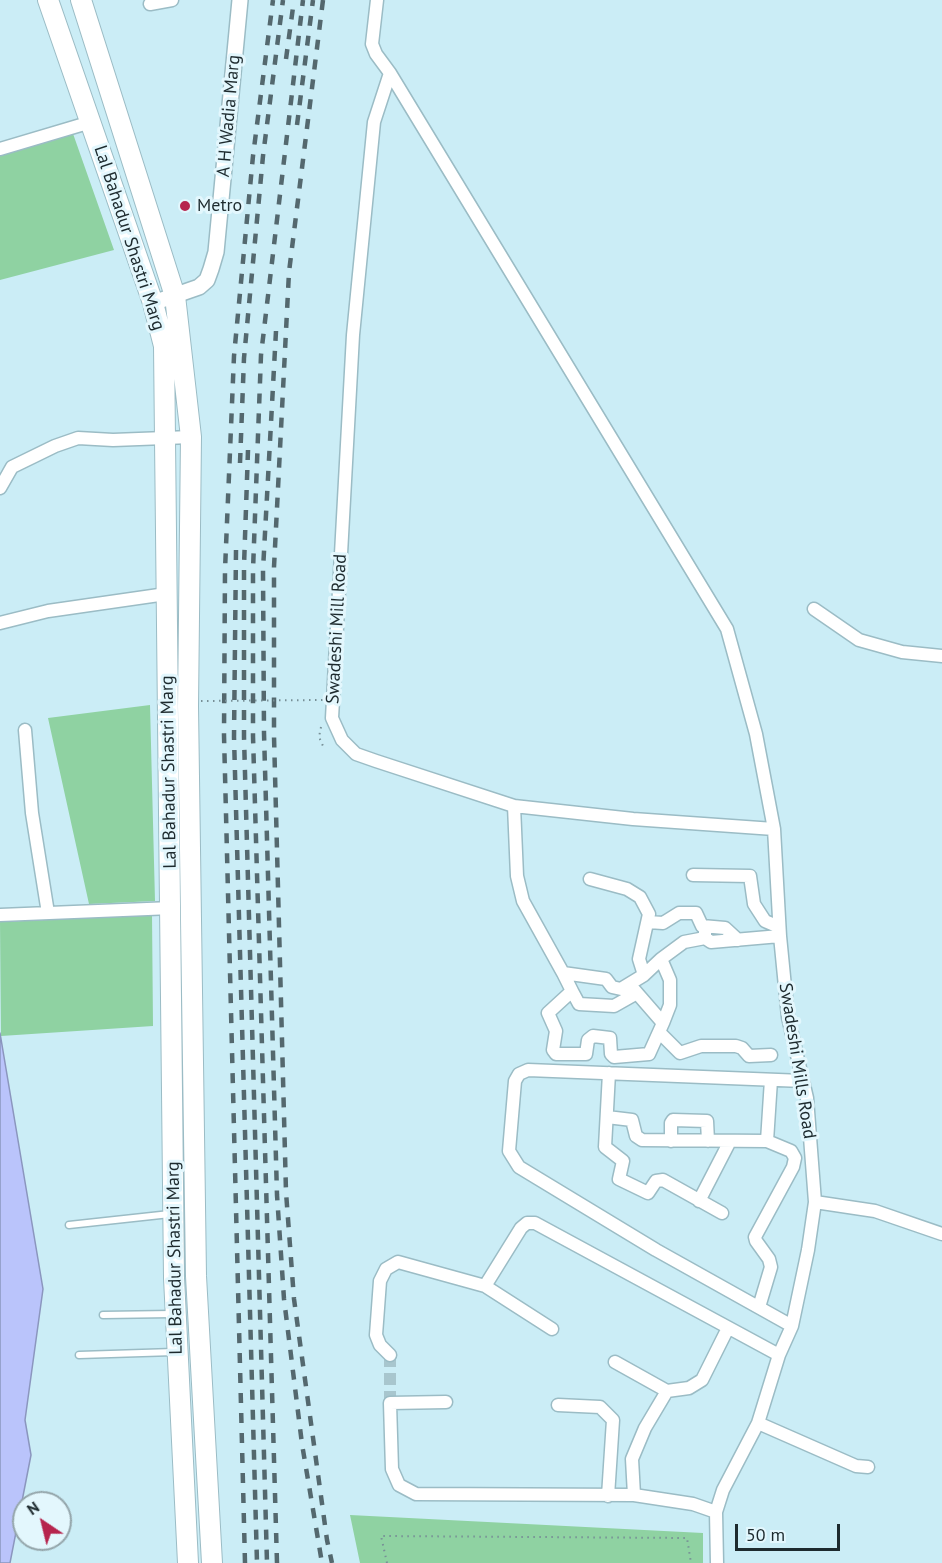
<!DOCTYPE html>
<html>
<head>
<meta charset="utf-8">
<style>
	body { margin:0 }
	#map { position:relative; width:942px; height:1563px; overflow:hidden; background:#cbedf6; font-family:"PT Sans",sans-serif }
	canvas { display:block }
	.north { position:absolute; left:12px; top:1491px; width:60px; height:60px; box-sizing:border-box; background:#e3f7fd; border:2px solid #94a5aa; border-radius:50%; rotate:325deg; font-size:16px; font-weight:700; line-height:24px; text-align:center; color:#1d2a2e }
	.north::after { content:''; display:block; margin:auto; width:21px; height:27px; background:#b6254e; clip-path:polygon(50% 0,100% 100%,50% 72%,0 100%) }
	.scale { position:absolute; left:735px; top:1524px; width:105px; height:27px; box-sizing:border-box; border:3px solid #1d2a2e; border-top:0; padding-left:8px; font-size:18px; line-height:21px; white-space:nowrap; color:#1d2a2e; -webkit-text-stroke:4px #e3f7fd; paint-order:stroke }
</style>
</head>
<body>
<div id="map">
<canvas width="942" height="1563"></canvas>
<div class="north">N</div>
<div class="scale">50 m</div>
</div>
<script>
const g = document.querySelector('canvas').getContext('2d');
g.lineJoin = 'round';
function paint(path, color) {
  g.fillStyle = color;
  g.fill(path, 'evenodd');
}
function toPath(rows) {
  const path = new Path2D();
  for (const r of rows) {
    path.moveTo(r[0], r[1]);
    for (let i = 2; i < r.length; i += 2) path.lineTo(r[i], r[i + 1]);
  }
  return path;
}
function trace(path, color, width, dash) {
  g.strokeStyle = color;
  g.lineWidth = width;
  g.lineCap = dash ? 'butt' : 'round';
  g.setLineDash(dash || []);
  g.stroke(path);
}
function label(font, color, halo, rows, align = 'center') {
  g.font = font + ' "PT Sans",sans-serif';
  g.lineWidth = 6;
  g.setLineDash([]);
  g.textBaseline = 'middle';
  g.strokeStyle = halo;
  g.fillStyle = color;
  for (const [text, x, y, turn = 0] of rows) {
    g.save();
    g.translate(x, y);
    g.rotate((+turn || 0) * Math.PI / 180);
    g.textAlign = isNaN(turn) ? turn : align;
    if (halo) g.strokeText(text, 0, 0);
    g.fillText(text, 0, 0);
    g.restore();
  }
}
const green = toPath([
	[71,128,114,250,0,280,0,146],
	[150,705,155,901,89,904,48,718],
	[152,915,153,1026,1,1036,0,922],
	[350,1515,703,1533,703,1563,360,1563]
]);
const water = toPath([
	[0,1033,43,1289,25,1420,31,1455,10,1563,0,1563,0,1033]
]);
const minorTunnel = toPath([
	[390,1355,390,1403]
]);
const path = toPath([
	[321,727,319,737,323,746],
	[387,1563,381,1536,687,1538,691,1563]
]);
const service = toPath([
	[69,1225,170,1214],
	[103,1315,172,1314],
	[79,1355,174,1352]
]);
const minor = toPath([
	[377,0,372,44,376,54,390,73,727,629,756,734,774,829,780,936,788,1017,807,1098,815,1202,808,1250,792,1326,779,1355,758,1423,723,1490,716,1512,717,1563],
	[150,4,172,0],
	[390,73,374,122,353,335,332,718,342,740,356,754,376,761,514,806,633,819,774,829],
	[0,149,91,122],
	[0,488,12,467,55,446,78,438,113,440,191,437],
	[814,609,859,640,902,652,942,656],
	[0,623,48,611,166,594],
	[25,730,32,813,48,913],
	[514,806,517,876,523,901,563,973,606,979,612,987,621,989,644,975,639,959,649,914,640,897,627,889,590,879],
	[693,875,750,876,754,904,765,921,779,927],
	[0,915,172,908],
	[648,922,663,923,679,913,696,913,702,926,725,928,738,940],
	[705,931,705,938,711,942,780,936],
	[563,973,572,991,548,1013,556,1031,553,1050,556,1054,586,1054,588,1040,593,1036,610,1038,611,1054,614,1057,649,1054,663,1023,630,985],
	[644,975,661,959],
	[572,991,579,1004,614,1006,637,993],
	[663,1023,670,1005,670,980,661,959,684,942,705,938],
	[659,1032,680,1053,701,1046,736,1046,742,1048,749,1056,771,1055],
	[609,1073,605,1147,623,1161,619,1179,648,1193,656,1181,663,1180,722,1213],
	[607,1117,632,1120,636,1136,642,1140,767,1141],
	[671,1141,671,1123,673,1120,707,1121,708,1141],
	[699,1201,730,1141],
	[815,1202,875,1211,942,1234],
	[485,1286,552,1329],
	[759,1307,771,1267,769,1259,756,1241,755,1237,793,1167,795,1158,791,1151,767,1141,771,1080],
	[792,1326,656,1250,519,1167,509,1151,515,1081,519,1074,528,1070,803,1081],
	[390,1355,380,1345,376,1335,380,1281,386,1269,398,1262,485,1286,521,1228,527,1223,535,1223,779,1355],
	[615,1362,667,1391],
	[446,1402,390,1403,392,1469,399,1485,416,1494,634,1495,693,1504,716,1512],
	[558,1405,600,1407,613,1420,608,1496],
	[758,1423,856,1466,868,1467],
	[634,1495,632,1459,645,1428,667,1391,689,1388,702,1380,728,1328]
]);
const tertiary = toPath([
	[153,303,199,287,207,280,211,269,216,252,240,0]
]);
const primary = toPath([
	[48,0,153,303,164,346,174,1278,188,1563],
	[81,0,175,296,191,437,188,706,196,1276,212,1563]
]);
const rail = toPath([
	[323,0,289,272,274,567,274,736,286,1192,294,1299,327,1540,332,1563],
	[286,59,294,0],
	[297,125,313,0],
	[276,331,263,570,264,733,277,1195,284,1299,302,1444,322,1563],
	[248,450,244,566,244,737,267,1563],
	[240,463,244,358,263,156,283,0],
	[236,550,234,737,257,1563],
	[245,1563,224,735,225,570,234,356,253,156,273,0],
	[277,1563,253,736,253,570,261,355,303,0]
]);
const pathBridge = toPath([
	[201,701,324,700]
]);
const markers = [
	[185,206,6,"#b6254e"]
];
const streetNames = [
	["A H Wadia Marg",229,116,-85],
	["Lal Bahadur Shastri Marg",129,238,72],
	["Swadeshi Mill Road",337,629,-87],
	["Lal Bahadur Shastri Marg",169,772,-91],
	["Swadeshi Mills Road",797,1061,81],
	["Lal Bahadur Shastri Marg",175,1258,-91]
];
const poiNames = [
	["Metro",197,206]
];
paint(green, '#8fd2a2');
paint(water, '#bac4fb');
trace(water, '#8b96be', 1.5);
trace(minorTunnel, '#a8c6ce', 12, [12, 6]);
trace(service, '#9bbcc5', 9);
trace(minor, '#9bbcc5', 15);
trace(tertiary, '#9bbcc5', 18);
trace(primary, '#9bbcc5', 22);
trace(path, '#778f96', 2, [1.5, 4.5]);
trace(service, '#fff', 6);
trace(minor, '#fff', 12);
trace(tertiary, '#fff', 15);
trace(primary, '#fff', 20);
trace(rail, '#54686e', 4.5, [10, 10]);
trace(pathBridge, '#778f96', 2, [1.5, 4.5]);
for (const [x, y, r, color] of markers) {
  const dot = new Path2D();
  dot.arc(x, y, r, 0, 2 * Math.PI);
  g.fillStyle = color;
  g.fill(dot);
  trace(dot, '#e3f7fd', 2);
}
label('18px', '#1d2a2e', '#e3f7fd', streetNames);
label('18px', '#1d2a2e', '#e3f7fd', poiNames, 'left');
</script>
</body>
</html>
